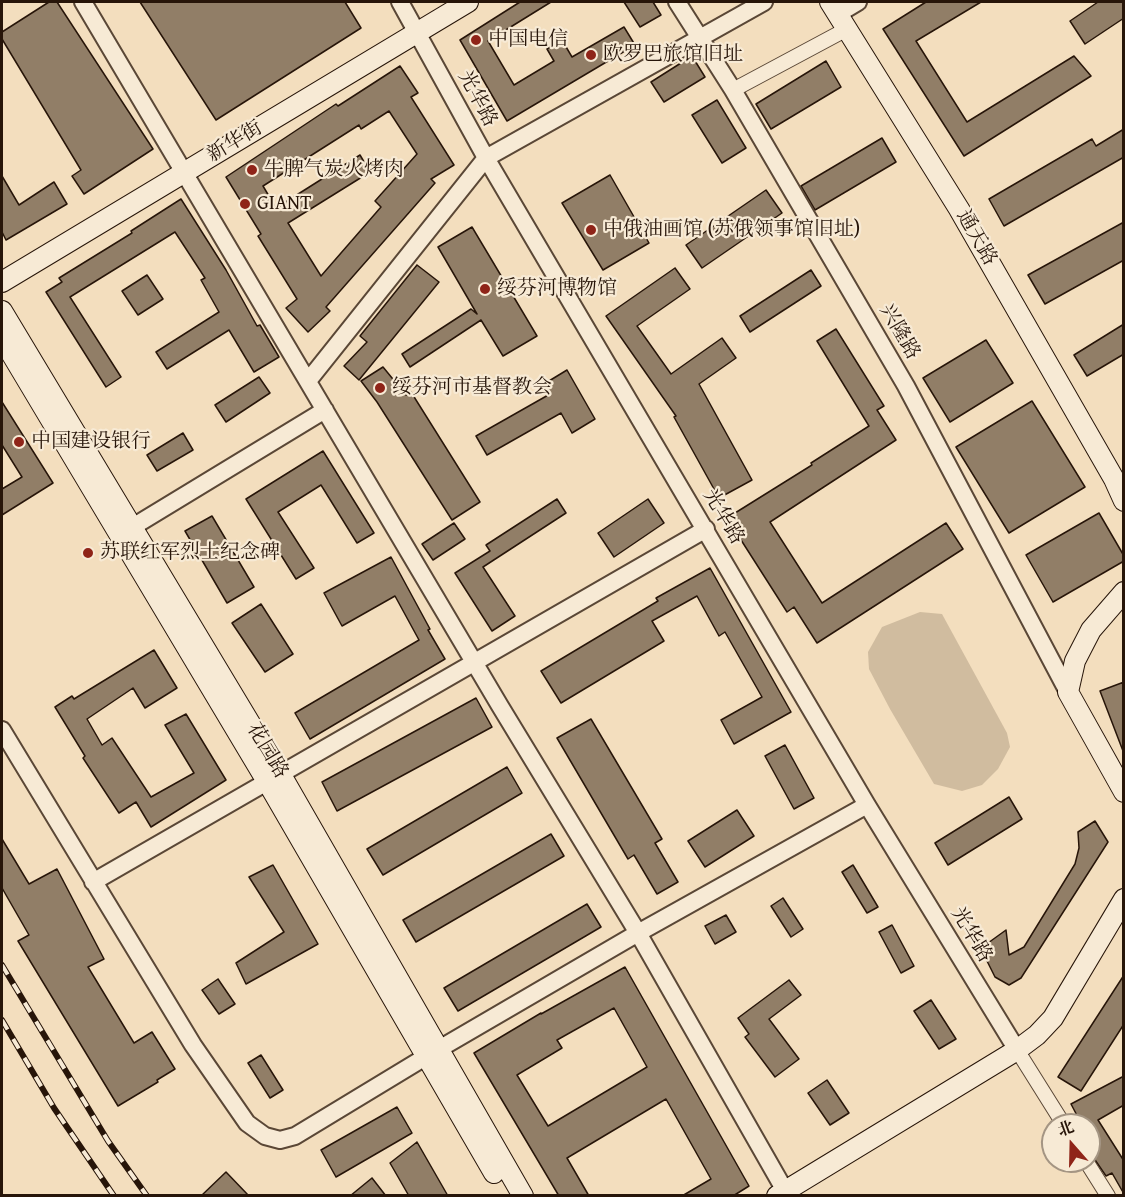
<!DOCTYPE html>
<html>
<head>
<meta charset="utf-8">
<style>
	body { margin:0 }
	#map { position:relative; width:1125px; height:1197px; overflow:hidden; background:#f3debe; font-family:"Gentium Book Plus","Noto Serif SC",serif }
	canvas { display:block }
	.frame { position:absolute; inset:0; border:3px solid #271509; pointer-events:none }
	.north { position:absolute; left:1041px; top:1113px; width:60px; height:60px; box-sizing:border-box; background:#f7ead5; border:2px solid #a49583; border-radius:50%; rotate:340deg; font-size:16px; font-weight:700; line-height:24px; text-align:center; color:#271509 }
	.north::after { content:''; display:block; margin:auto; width:21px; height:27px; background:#8f2418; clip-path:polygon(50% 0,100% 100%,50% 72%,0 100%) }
</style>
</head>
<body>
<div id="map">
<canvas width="1125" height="1197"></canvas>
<div class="frame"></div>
<div class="north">北</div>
</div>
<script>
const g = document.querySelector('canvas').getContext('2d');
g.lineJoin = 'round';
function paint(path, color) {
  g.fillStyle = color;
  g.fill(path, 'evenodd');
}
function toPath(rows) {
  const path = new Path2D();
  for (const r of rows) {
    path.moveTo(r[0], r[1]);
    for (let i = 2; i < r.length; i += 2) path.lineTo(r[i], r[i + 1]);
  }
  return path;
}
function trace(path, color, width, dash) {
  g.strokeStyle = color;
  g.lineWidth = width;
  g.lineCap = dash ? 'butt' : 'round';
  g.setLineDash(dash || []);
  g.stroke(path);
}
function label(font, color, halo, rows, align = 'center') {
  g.font = font + ' "Gentium Book Plus","Noto Serif SC",serif';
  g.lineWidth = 4.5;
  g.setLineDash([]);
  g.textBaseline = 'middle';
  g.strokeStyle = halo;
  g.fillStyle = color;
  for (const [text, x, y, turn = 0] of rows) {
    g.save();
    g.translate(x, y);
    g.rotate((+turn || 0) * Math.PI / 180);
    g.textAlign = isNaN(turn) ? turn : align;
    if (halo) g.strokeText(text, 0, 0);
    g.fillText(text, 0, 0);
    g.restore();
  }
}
const green = toPath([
	[920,612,942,614,1007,733,1010,747,998,769,982,785,962,791,934,784,890,709,869,669,868,652,882,627]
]);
const building = toPath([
	[49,2,57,2,153,149,84,194,72,176,81,170,2,39,2,32,49,2],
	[140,2,345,2,361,28,216,120,140,2],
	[520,2,551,2,488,41,514,85,554,61,547,49,562,40,572,57,624,27,635,45,507,121,460,40,520,2],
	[624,2,653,2,661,15,640,27,624,2],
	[926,2,981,2,916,41,967,122,1074,56,1091,76,964,156,883,29,926,2],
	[1098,2,1124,2,1124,18,1085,44,1070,21,1098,2],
	[692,56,705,77,664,102,651,82,692,56],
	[826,61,841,87,771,129,756,104,826,61],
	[400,66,418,93,411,97,454,165,431,179,435,183,326,307,330,311,308,332,286,308,297,299,258,236,261,234,226,177,336,104,338,106,400,66],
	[389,111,417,154,375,201,381,207,321,276,288,223,370,172,360,155,276,208,263,186,359,125,361,129,389,111],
	[717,100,746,148,722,163,692,115,717,100],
	[1124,129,1124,157,1004,226,989,199,1092,139,1096,146,1124,129],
	[882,138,896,162,815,210,801,186,882,138],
	[610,175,649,243,603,270,562,203,610,175],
	[2,176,19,205,54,182,67,204,6,240,2,232,2,176],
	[766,190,782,213,702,268,686,245,766,190],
	[181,199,226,270,257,326,260,325,279,357,254,372,229,330,167,369,156,352,219,312,201,280,205,278,175,232,70,297,121,377,106,387,46,292,62,282,59,278,132,233,131,231,181,199],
	[1124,222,1124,260,1045,304,1028,275,1124,222],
	[472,227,537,336,503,356,481,320,410,367,402,354,471,309,477,314,438,247,472,227],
	[417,265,439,282,359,380,344,366,367,342,360,336,417,265],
	[675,268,690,289,637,326,671,374,722,338,736,358,699,384,752,480,719,498,674,417,676,416,606,316,675,268],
	[811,270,821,286,750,332,740,316,811,270],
	[147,275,163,299,138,315,122,291,147,275],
	[1124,324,1124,354,1087,376,1074,355,1124,324],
	[836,329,884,406,877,410,896,440,770,522,822,603,946,523,963,549,817,643,794,607,787,612,727,518,812,465,811,463,869,426,817,341,836,329],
	[986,340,1013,383,950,422,923,378,986,340],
	[383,367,406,395,411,392,480,502,452,520,377,402,361,381,383,367],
	[567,370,595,419,572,433,561,413,487,455,476,436,550,394,544,384,567,370],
	[259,377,270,393,226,422,215,405,259,377],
	[1032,401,1085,487,1009,533,956,447,1032,401],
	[2,402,53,483,2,515,2,489,22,477,2,445,2,402],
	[183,433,193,450,157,471,147,455,183,433],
	[323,451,374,533,357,543,321,485,278,512,314,568,296,579,246,499,323,451],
	[557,499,566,513,483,567,515,616,492,631,455,573,490,551,486,545,557,499],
	[648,499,664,523,614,557,598,533,648,499],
	[1099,513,1124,556,1124,561,1053,602,1026,555,1099,513],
	[212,516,254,587,227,603,185,531,212,516],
	[454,523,465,539,433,560,422,544,454,523],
	[391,557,430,629,428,630,445,659,310,739,295,713,419,640,395,596,342,626,324,593,391,557],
	[710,568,791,712,734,744,721,720,762,697,725,632,719,636,697,596,652,621,664,641,561,703,541,671,658,601,656,598,710,568],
	[261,604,293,654,265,672,232,623,261,604],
	[154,650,177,688,145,708,133,688,87,719,102,745,112,738,151,797,194,773,165,725,186,714,226,780,151,827,136,802,119,813,83,758,85,756,55,707,72,696,74,699,154,650],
	[1124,682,1124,751,1123,751,1100,691,1124,682],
	[476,698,492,727,337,811,322,782,476,698],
	[591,719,662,839,655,843,678,882,657,894,634,855,628,859,557,738,591,719],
	[785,745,814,798,794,809,765,756,785,745],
	[507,767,522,793,383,875,367,849,507,767],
	[1009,797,1022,819,948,865,935,843,1009,797],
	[737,810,754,836,705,867,688,841,737,810],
	[1095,821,1108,842,1021,978,1009,985,995,977,987,961,988,943,1006,930,1009,955,1024,947,1075,864,1079,848,1078,832,1095,821],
	[551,834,564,856,416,942,403,920,551,834],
	[2,839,29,884,57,869,104,959,88,967,134,1043,152,1032,175,1069,157,1080,158,1082,118,1106,18,941,29,935,2,888,2,839],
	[273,865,318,944,246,984,236,963,284,932,249,877,273,865],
	[853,865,878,907,867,913,842,872,853,865],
	[783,898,803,929,791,937,771,906,783,898],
	[587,904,601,927,458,1011,444,988,587,904],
	[726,915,736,932,715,944,705,926,726,915],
	[892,925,914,966,901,973,879,932,892,925],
	[625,967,749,1186,733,1196,682,1196,711,1179,666,1099,567,1158,589,1196,559,1196,474,1053,541,1013,541,1014,625,967],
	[614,1008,647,1067,548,1126,517,1075,562,1048,557,1040,614,1008],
	[1124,975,1124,1024,1081,1091,1058,1077,1124,975],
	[218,979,235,1004,219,1014,202,990,218,979],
	[789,980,801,995,769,1019,799,1059,775,1077,745,1037,749,1034,738,1018,789,980],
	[931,1000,956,1039,939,1049,914,1011,931,1000],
	[261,1055,283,1090,270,1098,248,1063,261,1055],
	[1124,1076,1124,1105,1098,1120,1124,1161,1124,1194,1112,1173,1106,1176,1091,1154,1089,1150,1089,1125,1082,1125,1071,1104,1124,1076],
	[827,1080,849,1113,830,1125,808,1093,827,1080],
	[397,1107,412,1133,336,1177,321,1150,397,1107],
	[417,1142,448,1196,409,1196,390,1163,417,1142],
	[226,1172,249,1196,201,1196,226,1172],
	[372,1178,386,1196,350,1196,372,1178]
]);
const minor = toPath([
	[733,90,847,29],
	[1017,1050,1064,1125],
	[1086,1161,1108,1196]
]);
const tertiary = toPath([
	[83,2,500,706,638,933,788,1196],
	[400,2,486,158,867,805,1017,1050],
	[677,2,733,90,906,386,1068,692],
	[838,14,858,2],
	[308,381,486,158,764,2],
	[121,534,325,410],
	[2,730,193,1045,247,1123,265,1136,280,1140,295,1136,427,1056,638,933,867,805],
	[93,882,706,529]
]);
const secondary = toPath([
	[830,2,959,209,1114,479,1124,501],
	[2,282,468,2],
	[2,311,281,775,523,1196],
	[2,338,268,783,494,1173],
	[1124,592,1091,630,1075,661,1068,692,1124,792],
	[777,1196,1017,1050,1037,1035,1053,1018,1124,899]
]);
const rail = toPath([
	[2,965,108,1141,147,1196],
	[2,1020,54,1108,114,1196]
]);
const markers = [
	[476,40,6,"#8f2418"],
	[591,55,6,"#8f2418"],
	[252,170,6,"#8f2418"],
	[245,204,6,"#8f2418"],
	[591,230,6,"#8f2418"],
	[485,289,6,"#8f2418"],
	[380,388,6,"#8f2418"],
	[19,442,6,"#8f2418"],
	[88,553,6,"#8f2418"]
];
const poiNames = [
	["中国电信",488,40],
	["欧罗巴旅馆旧址",603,55],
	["牛脾气炭火烤肉",264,170],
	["GIANT",257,204],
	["中俄油画馆 (苏俄领事馆旧址)",603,230],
	["绥芬河博物馆",497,289],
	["绥芬河市基督教会",392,388],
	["中国建设银行",31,442],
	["苏联红军烈士纪念碑",100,553]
];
const streetNames = [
	["光华路",477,99,62],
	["新华街",235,142,-31],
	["通天路",976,238,60],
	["兴隆路",899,332,60],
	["光华路",723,517,59],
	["花园路",267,751,59],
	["光华路",971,935,59]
];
paint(green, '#d0bc9f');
paint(building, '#917e67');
trace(building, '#271509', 1.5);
trace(minor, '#5a4736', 16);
trace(tertiary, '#5a4736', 20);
trace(secondary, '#271509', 22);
trace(minor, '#f7ead5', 14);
trace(tertiary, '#f7ead5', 16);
trace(secondary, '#f7ead5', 20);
trace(rail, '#271509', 6);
trace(rail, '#f7ead5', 4, [11]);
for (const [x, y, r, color] of markers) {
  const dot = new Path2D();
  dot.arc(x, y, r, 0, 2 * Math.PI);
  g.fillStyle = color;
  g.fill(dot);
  trace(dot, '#f7ead5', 2);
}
label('20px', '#271509', '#f7ead5', poiNames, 'left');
label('20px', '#271509', '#f7ead5', streetNames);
</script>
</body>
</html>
